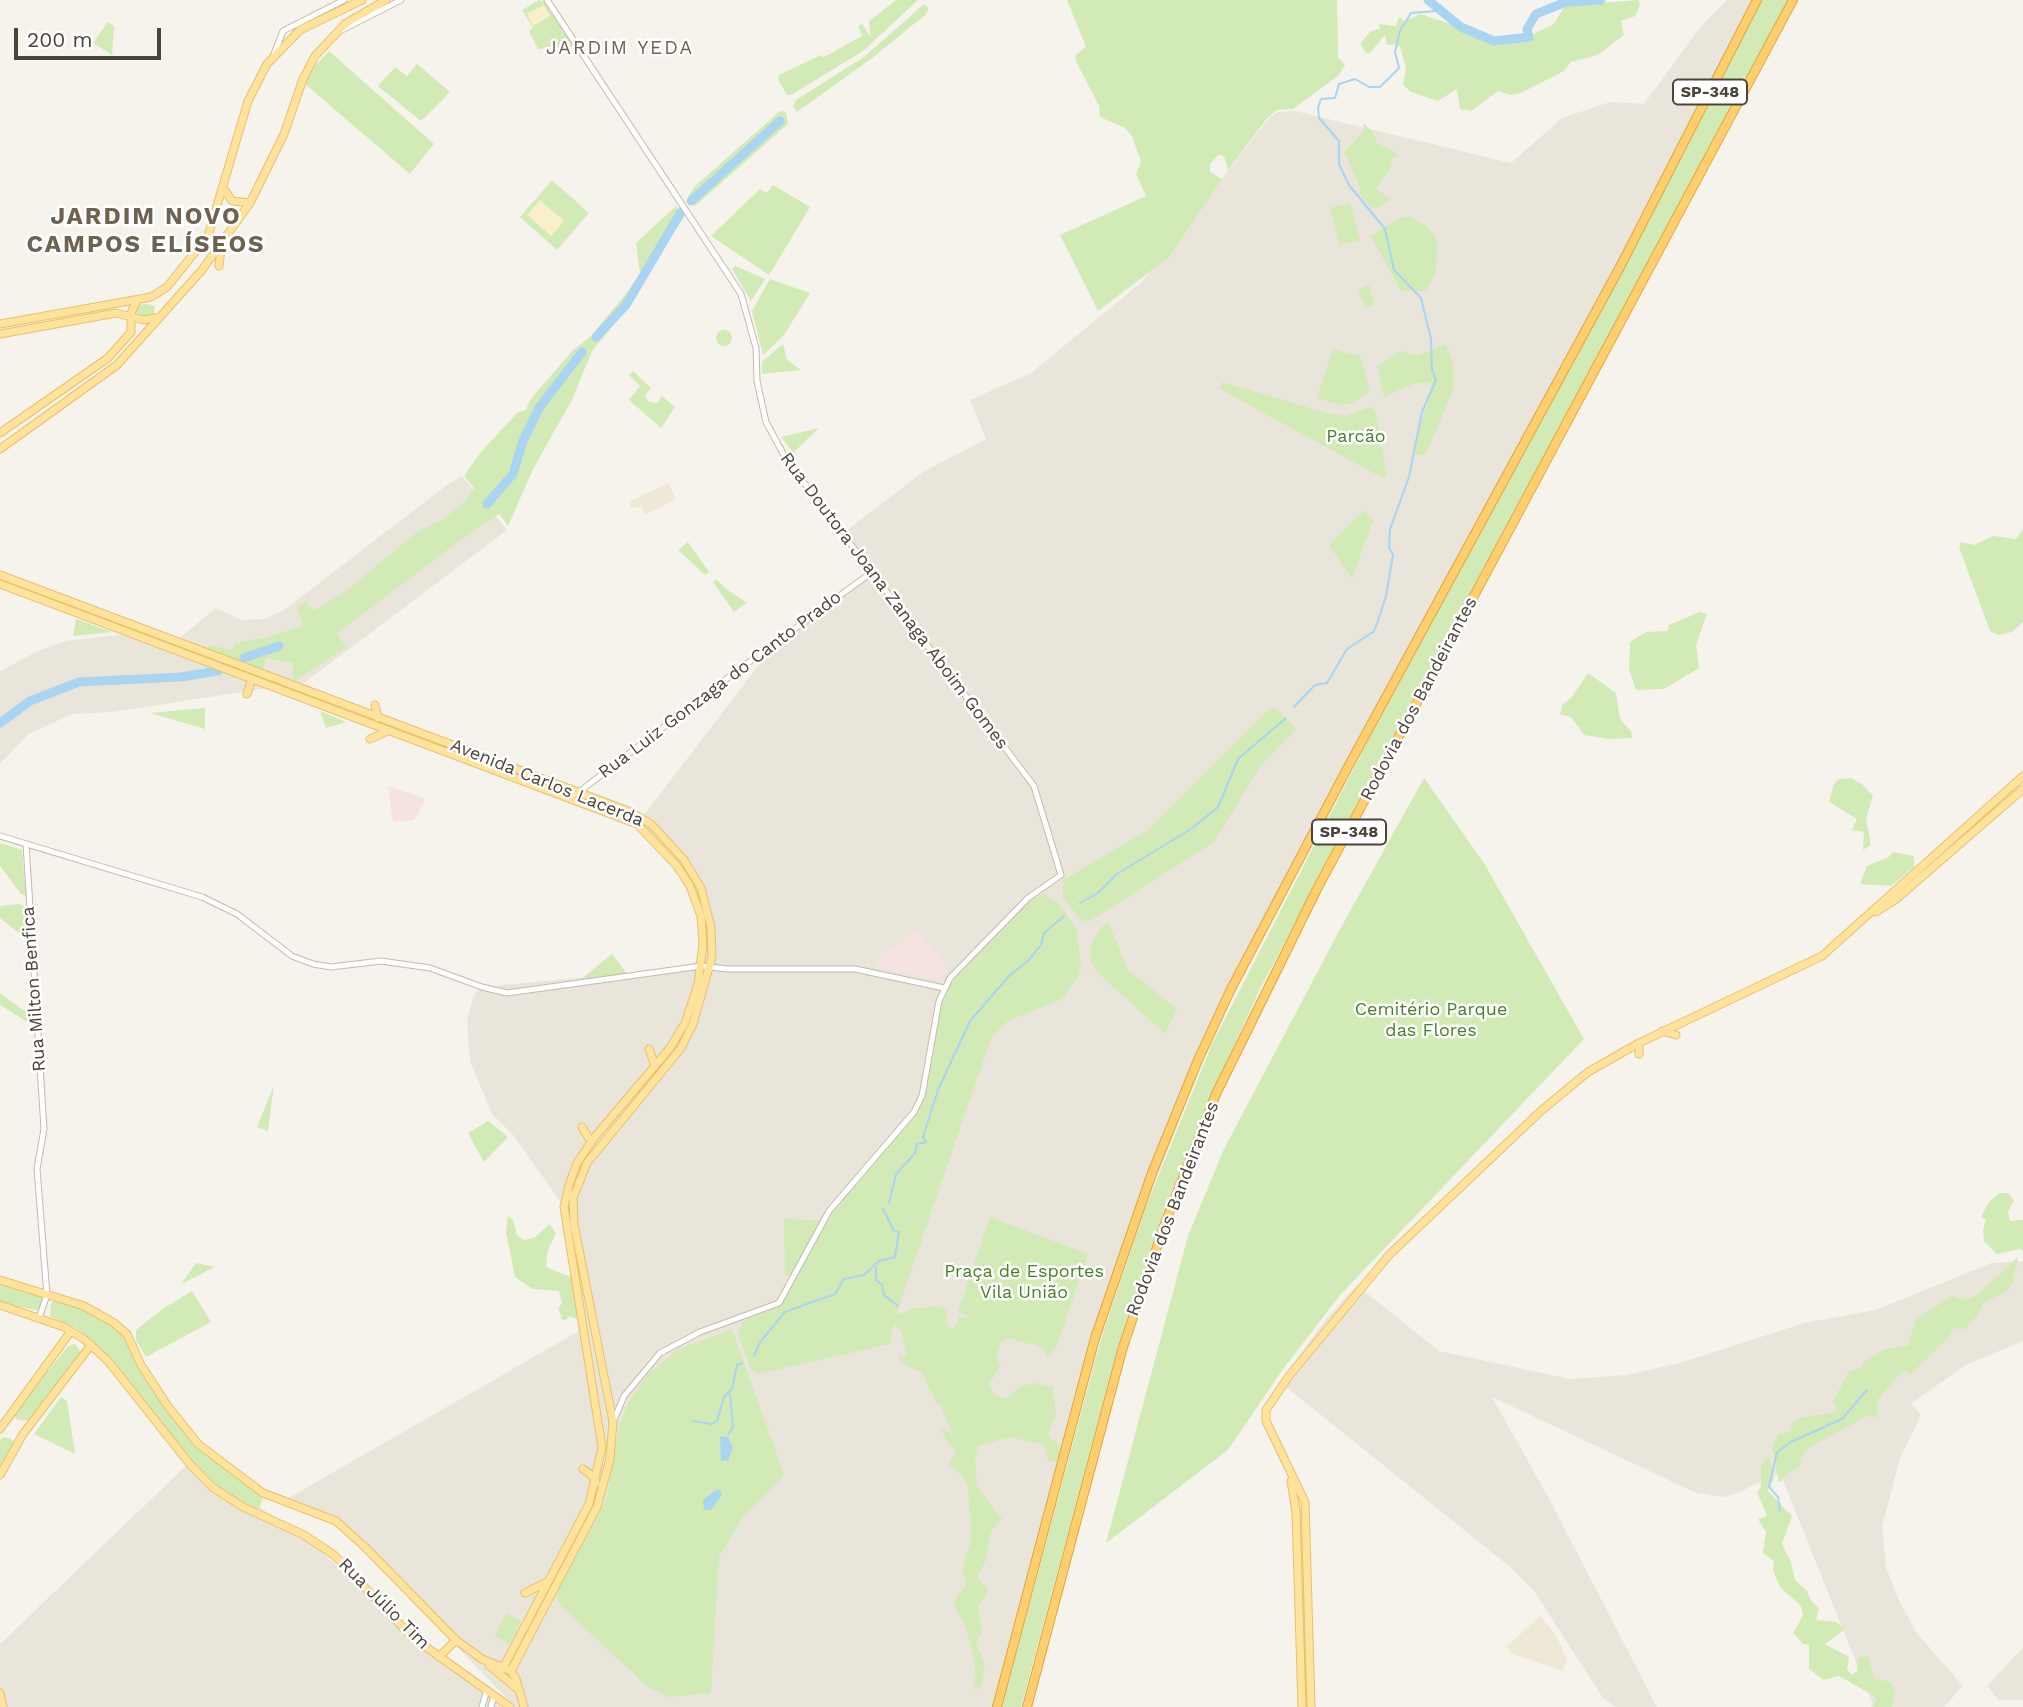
<!DOCTYPE html>
<html>
<head>
<meta charset="utf-8">
<style>
	body { margin:0 }
	#map { position:relative; width:2023px; height:1707px; overflow:hidden; background:#f6f3ec; font-family:"Work Sans",sans-serif }
	canvas { display:block }
	.scale { position:absolute; left:14px; top:28px; width:147px; height:32px; box-sizing:border-box; border:4px solid #4b4439; border-top:0; padding-left:9px; font-size:21px; line-height:24px; white-space:nowrap; color:#4b4439; -webkit-text-stroke:5px #fff; paint-order:stroke }
</style>
</head>
<body>
<div id="map">
<canvas width="2023" height="1707"></canvas>
<div class="scale">200 m</div>
</div>
<script>
const g = document.querySelector('canvas').getContext('2d');
g.lineJoin = 'round';
function paint(path, color) {
  g.fillStyle = color;
  g.fill(path, 'evenodd');
}
function toPath(rows) {
  const path = new Path2D();
  for (const r of rows) {
    if (r.length === 3) {
      path.moveTo(r[0] + r[2], r[1]);
      path.arc(r[0], r[1], r[2], 0, 2 * Math.PI);
      continue;
    }
    path.moveTo(r[0], r[1]);
    for (let i = 2; i < r.length; i += 2) path.lineTo(r[i], r[i + 1]);
  }
  return path;
}
function trace(path, color, width, dash) {
  g.strokeStyle = color;
  g.lineWidth = width;
  g.lineCap = dash ? 'butt' : 'round';
  g.setLineDash(dash || []);
  g.stroke(path);
}
function label(font, color, halo, rows, align = 'center') {
  g.font = font + ' "Work Sans",sans-serif';
  g.lineWidth = 5;
  g.setLineDash([]);
  g.textBaseline = 'middle';
  g.strokeStyle = halo;
  g.fillStyle = color;
  for (const [text, x, y, turn = 0] of rows) {
    g.save();
    g.translate(x, y);
    g.rotate((+turn || 0) * Math.PI / 180);
    g.textAlign = isNaN(turn) ? turn : align;
    if (halo) g.strokeText(text, 0, 0);
    g.fillText(text, 0, 0);
    g.restore();
  }
}
const residential = toPath([
	[1727,0,1756,0,1667,176,1231,989,1108,1301,997,1707,515,1707,336,1521,285,1500,584,1328,564,1207,514,1136,492,1114,470,1061,467,1019,474,995,482,987,701,966,701,916,690,886,637,824,775,644,872,572,843,533,923,472,986,439,970,400,1031,373,1142,282,1269,118,1278,112,1295,111,1511,163,1562,118,1610,102,1644,104,1701,26],
	[462,476,507,530,292,692,274,687,113,712,72,714,29,734,0,764,0,671,38,651,66,641,134,633,170,646,216,608,242,620,264,619,284,610,447,485],
	[2023,1261,2023,1341,1968,1364,1911,1403,1921,1415,1900,1458,1882,1527,1886,1567,1898,1598,1916,1632,1963,1686,1944,1707,1874,1707,1780,1473,1737,1493,1723,1497,1696,1493,1492,1397,1547,1495,1657,1707,1616,1707,1603,1698,1534,1591,1510,1567,1280,1382,1326,1319,1357,1285,1439,1351,1570,1379,1627,1375,1680,1363,1804,1323,1876,1310,1991,1263],
	[189,1463,304,1535,412,1637,501,1707,0,1707,0,1644],
	[2023,1647,2023,1700,1999,1700,1987,1686]
]);
const education = toPath([
	[668,483,676,499,645,515,642,508,631,507,629,502],
	[1540,1616,1557,1637,1567,1660,1562,1671,1510,1653,1507,1646]
]);
const medical = toPath([
	[388,786,426,799,414,820,393,822],
	[918,931,947,966,947,971,939,980,878,968,876,962,879,957]
]);
const green = toPath([
	[539,0,545,2,573,45,571,47,538,49,529,31,533,28,522,10],
	[896,0,918,0,863,51,791,95,787,95,778,79,779,75,821,55,824,57,862,36,858,26,862,24,871,37,869,21],
	[1067,0,1337,0,1338,57,1345,65,1338,76,1293,109,1277,110,1268,117,1228,170,1224,156,1218,155,1210,164,1210,172,1222,179,1169,257,1098,311,1060,235,1146,196,1136,174,1141,161,1132,136,1125,128,1100,117,1099,106,1077,63,1075,56,1086,47],
	[1568,0,1602,3,1638,0,1640,5,1635,16,1621,21,1624,35,1598,55,1571,62,1564,71,1521,93,1510,95,1498,91,1471,111,1460,109,1457,89,1438,101,1411,92,1403,85,1406,68,1400,47,1396,44,1387,45,1385,35,1370,53,1366,53,1360,44,1371,31,1380,29,1379,24,1396,26,1399,17,1405,21,1420,14,1478,33,1479,39,1519,41,1554,24],
	[1762,0,1789,0,1386,749,1260,989,1212,1093,1163,1213,1119,1344,1021,1707,1002,1707,1101,1339,1146,1206,1213,1042,1370,737,1634,250],
	[924,4,929,9,925,15,871,59,797,112,793,106,796,100,864,57],
	[108,22,114,26,112,55,93,43],
	[329,51,434,144,410,174,305,84,315,66],
	[417,64,450,92,421,121,378,86,395,67,407,76],
	[780,111,786,112,788,124,695,206,691,205,688,197,694,187],
	[1363,123,1374,133,1377,143,1395,152,1397,157,1390,159,1391,168,1376,188,1391,200,1377,208,1370,206,1359,194,1360,187,1344,152,1364,131],
	[552,180,589,213,557,250,520,217],
	[773,185,810,207,769,275,711,236,760,189,767,193],
	[1350,203,1360,240,1340,245,1330,208],
	[676,206,684,218,669,239,633,302,592,351,572,400,533,469,508,526,499,514,458,542,336,634,347,647,296,680,292,678,293,663,266,658,263,669,208,651,209,645,233,650,235,643,265,638,303,626,297,608,306,601,312,610,317,609,346,591,420,530,444,519,465,502,474,488,464,476,480,453,518,412,526,410,530,400,572,351,591,336,624,296,640,274,636,243],
	[1401,217,1411,217,1427,226,1437,240,1436,273,1425,291,1401,291,1371,236],
	[735,266,765,279,751,301,732,269],
	[770,279,810,293,784,335,763,355,752,311],
	[1369,285,1375,305,1365,308,1358,289],
	[147,304,155,306,154,315,142,316,135,312,138,305],
	[724,338,8],
	[783,344,787,360,801,370,762,374,762,362],
	[1446,344,1453,363,1454,387,1429,447,1425,454,1418,455,1412,450,1432,391,1430,383,1415,383,1384,397,1377,366,1401,351,1418,356],
	[1333,349,1360,356,1370,391,1351,404,1341,405,1317,398],
	[633,371,651,388,645,396,649,402,657,403,662,396,675,407,661,428,629,400,640,386,629,375],
	[1222,382,1331,414,1346,416,1370,407,1375,411,1387,477,1381,477,1220,389],
	[819,428,793,453,781,437],
	[1363,511,1373,520,1352,579,1329,545],
	[2023,529,2023,622,2012,632,1998,635,1990,631,1959,547,1961,542,1974,545,1993,536,2016,539],
	[688,542,709,572,705,575,678,550],
	[716,579,729,591,747,603,734,612,713,582],
	[1700,612,1707,614,1696,645,1699,668,1664,689,1636,690,1629,670,1630,642,1646,632,1668,631,1669,625],
	[76,619,112,632,73,636],
	[1588,673,1616,693,1620,719,1631,731,1632,738,1608,739,1584,735,1571,717,1560,714,1563,704,1572,697],
	[205,708,205,729,150,713],
	[1270,708,1276,708,1296,729,1260,766,1214,842,1092,920,1082,921,1063,898,1063,880,1148,830],
	[320,711,346,722,326,728],
	[1424,778,1484,863,1584,1039,1341,1294,1283,1369,1228,1450,1106,1543,1188,1236,1224,1149,1338,933],
	[1851,778,1862,784,1873,796,1866,819,1871,845,1863,850,1864,832,1852,830,1857,819,1829,802,1834,784,1839,779],
	[0,843,22,850,26,896,21,894,0,866],
	[1893,852,1914,856,1914,867,1891,886,1860,884,1867,866,1889,857],
	[1043,894,1057,902,1076,927,1081,967,1078,977,1062,999,1008,1021,991,1038,896,1315,915,1308,940,1307,947,1311,947,1325,954,1329,959,1317,974,1318,958,1312,990,1217,1088,1254,1057,1346,1051,1352,1046,1358,1044,1350,1038,1346,1008,1338,1001,1342,996,1359,1001,1365,989,1384,994,1395,1006,1399,1021,1386,1036,1383,1053,1387,1056,1414,1048,1435,1059,1445,1061,1452,1058,1460,1049,1462,1044,1445,1010,1437,978,1446,975,1462,977,1486,1002,1519,991,1530,986,1560,977,1578,986,1586,988,1592,978,1607,982,1631,976,1642,985,1665,981,1686,974,1690,975,1662,966,1628,953,1603,966,1584,962,1570,971,1540,968,1486,961,1474,949,1465,956,1450,947,1442,940,1426,953,1436,941,1405,936,1402,922,1373,906,1365,899,1358,899,1355,905,1357,907,1355,901,1331,894,1323,890,1344,757,1374,750,1368,738,1334,743,1321,781,1306,832,1213,917,1114,925,1097,940,1009,953,980,1030,901],
	[19,904,24,906,29,941,0,918,0,906],
	[1108,922,1128,970,1177,1009,1165,1034,1095,970,1090,958,1090,947,1099,930],
	[612,954,628,975,578,982],
	[0,993,35,1019,32,1025,0,1005],
	[274,1085,268,1131,257,1127],
	[488,1121,508,1137,484,1162,468,1133],
	[2000,1193,2008,1193,2014,1200,2008,1212,2010,1221,2023,1220,2023,1251,2020,1249,1997,1254,1984,1241,1983,1230,1986,1219,1981,1217,1989,1202],
	[508,1215,513,1220,517,1235,524,1240,534,1238,550,1224,556,1234,548,1249,546,1267,573,1278,579,1320,570,1316,565,1321,559,1317,562,1317,558,1309,562,1303,559,1291,533,1289,515,1277,506,1232],
	[784,1219,820,1220,790,1276,785,1276],
	[2018,1257,2013,1282,2007,1291,1983,1303,1977,1316,1965,1329,1954,1328,1949,1337,1911,1374,1905,1371,1900,1374,1878,1399,1878,1417,1867,1416,1810,1447,1802,1455,1800,1467,1791,1471,1779,1483,1772,1445,1779,1434,1790,1432,1792,1424,1799,1418,1838,1412,1833,1401,1849,1372,1862,1367,1865,1361,1885,1349,1908,1346,1915,1320,1952,1296,1963,1300,1977,1295],
	[196,1263,215,1267,181,1284],
	[0,1284,44,1297,41,1311,0,1303],
	[192,1291,211,1322,146,1357,136,1340,136,1330,164,1308],
	[54,1301,98,1314,126,1335,198,1446,263,1495,260,1507,254,1509,228,1496,195,1465,112,1359,78,1329,50,1316,51,1303],
	[732,1329,784,1475,743,1517,719,1557,711,1693,668,1697,648,1687,560,1605,556,1594,606,1500,620,1423,629,1401,648,1374,677,1350],
	[75,1344,82,1353,29,1421,17,1420,14,1414,68,1346],
	[61,1397,67,1401,75,1454,34,1434],
	[3,1437,11,1439,15,1445,0,1472,0,1440],
	[1766,1457,1770,1459,1774,1479,1767,1490,1792,1516,1782,1544,1791,1562,1795,1580,1807,1591,1811,1601,1819,1608,1816,1620,1836,1622,1845,1629,1825,1644,1849,1657,1847,1669,1852,1675,1857,1671,1858,1657,1868,1657,1874,1678,1890,1682,1895,1689,1892,1707,1871,1707,1877,1701,1874,1696,1839,1676,1824,1680,1809,1669,1809,1645,1803,1644,1793,1633,1803,1615,1801,1606,1780,1587,1773,1570,1774,1561,1763,1553,1766,1532,1758,1519,1767,1516,1757,1492,1761,1487,1761,1466],
	[506,1613,521,1621,509,1644,495,1636]
]);
const sand = toPath([
	[544,5,550,16,533,26,527,14],
	[540,200,564,221,551,236,527,215]
]);
const water = toPath([
	[720,1436,728,1437,733,1447,728,1461,721,1461],
	[717,1489,721,1491,721,1496,711,1510,704,1510,703,1500]
]);
const stream = toPath([
	[1294,707,1315,685,1327,683,1347,649,1373,632,1377,624,1386,596,1393,555,1389,547,1390,529,1409,477,1422,412,1436,380,1432,370,1431,339,1421,298,1394,270,1385,229,1349,185,1339,164,1339,141,1319,118,1318,108,1321,99,1335,98,1339,84,1355,79,1369,87,1380,87,1399,68,1395,52,1400,31,1411,13,1436,11],
	[1080,903,1098,893,1117,874,1191,829,1218,807,1238,759,1286,718],
	[889,1203,896,1174,915,1153,917,1144,926,1142,923,1137,938,1090,970,1021,1011,974,1027,962,1041,945,1044,933,1064,916],
	[876,1267,876,1280,882,1285,884,1295,898,1306],
	[754,1356,760,1342,785,1312,835,1294,844,1279,864,1275,879,1261,895,1257,899,1232,894,1231,883,1209],
	[692,1421,712,1424,717,1421,724,1397,732,1389,737,1365,742,1363],
	[728,1435,733,1427,730,1394],
	[1780,1511,1778,1497,1769,1487,1777,1452,1791,1442,1842,1419,1867,1390]
]);
const river = toPath([
	[1428,0,1461,27,1494,41,1529,37,1527,29,1536,14,1566,2,1601,0],
	[691,201,780,121],
	[596,337,626,305,681,212],
	[487,504,513,474,523,441,539,408,582,352],
	[244,658,279,646],
	[0,723,30,701,79,682,181,677,218,671]
]);
const minor = toPath([
	[547,0,741,294,756,348,757,381,766,422,786,459,1034,786,1061,875,1028,898,950,978,939,1001,922,1096,914,1112,829,1211,779,1303,700,1332,660,1353,624,1396,613,1422],
	[340,31,401,0],
	[274,54,283,31,344,0],
	[568,797,579,792,722,682,872,572],
	[0,836,202,897,237,914,292,956,313,964,331,967,381,961,430,968,482,987,507,993,701,966,728,969,855,969,944,988],
	[26,844,44,1129,37,1169,47,1295,39,1318],
	[482,1707,487,1690],
	[491,1707,494,1695]
]);
const major = toPath([
	[224,189,232,201,250,203],
	[219,266,221,248],
	[0,324,151,297,167,287,208,236,248,101,267,64,300,30,362,0],
	[0,334,116,313,144,320,160,317],
	[0,433,108,358,131,332,131,313,137,300],
	[0,449,117,365,202,270,250,203,284,134,303,79,315,56,345,24,386,0],
	[0,575,631,812,652,825,684,860,701,888,711,927,712,957,693,1024,681,1048,587,1163,573,1198,574,1224,613,1422,610,1459,597,1507,511,1671],
	[0,584,637,824,677,866,690,886,701,916,703,944,698,984,685,1023,670,1048,594,1138,577,1163,569,1185,564,1207,602,1447,589,1504,503,1668],
	[247,694,252,679],
	[375,705,378,718],
	[370,739,388,731],
	[1876,912,1895,900,2023,789],
	[1662,1031,1676,1035],
	[1639,1043,1639,1054],
	[649,1049,655,1066],
	[582,1127,591,1142],
	[0,1280,84,1306,114,1323,127,1334,141,1365,167,1405,198,1444,263,1493,336,1521,365,1547,456,1640,482,1659,511,1671,516,1679,524,1707],
	[0,1305,64,1327,84,1339,108,1361,189,1463,212,1487,243,1507,304,1535,334,1555,412,1637,510,1707],
	[0,1429,71,1331],
	[583,1469,593,1476,596,1483],
	[0,1475,23,1434,91,1345],
	[1291,1481,1296,1512,1302,1707],
	[525,1593,549,1581],
	[439,1657,456,1640],
	[489,1665,520,1691],
	[0,1693,3,1707],
	[1311,1707,1305,1502,1266,1421,1266,1410,1289,1376,1389,1255,1542,1110,1588,1072,1639,1043,1822,956,2023,776]
]);
const highway = toPath([
	[997,1707,1095,1338,1152,1173,1198,1060,1231,989,1348,767,1620,267,1757,0],
	[1027,1707,1123,1347,1165,1223,1216,1094,1316,891,1793,0]
]);
const shields = [
	[1710,92,74],
	[1349,832,74]
];
const shieldNames = [
	["SP-348",1710,92],
	["SP-348",1349,832]
];
const parkNames = [
	["Parcão",1356,437],
	["Cemitério Parque",1431,1010],
	["das Flores",1431,1031],
	["Praça de Esportes",1024,1272],
	["Vila União",1024,1293]
];
const streetNames = [
	["Rua Doutora Joana Zanaga Aboim Gomes",894,601,53],
	["Rua Luiz Gonzaga do Canto Prado",720,685,-37],
	["Rodovia dos Bandeirantes",1419,699,-62],
	["Avenida Carlos Lacerda",547,783,22],
	["Rua Milton Benfica",34,989,-94],
	["Rodovia dos Bandeirantes",1173,1209,-69],
	["Rua Júlio Tim",384,1604,45]
];
const neighbourhoodNames = [
	["JARDIM YEDA",620,48]
];
const districtNames = [
	["JARDIM NOVO",146,217],
	["CAMPOS ELÍSEOS",146,245]
];
paint(residential, '#eae5da');
paint(education, '#efe8d6');
paint(medical, '#f6e3e0');
paint(green, '#d2eab5');
paint(sand, '#f9efc9');
paint(water, '#a9d4f2');
trace(stream, '#a9d4f2', 2);
trace(river, '#a9d4f2', 9);
trace(minor, '#c2bbae', 7);
trace(major, '#e6c16a', 9);
trace(highway, '#e0a43c', 10);
trace(minor, '#fff', 5);
trace(major, '#ffe39c', 7);
trace(highway, '#ffcf6e', 8);
for (const [x, y, w] of shields) {
  const box = new Path2D();
  box.roundRect(x - w / 2, y - 12.5, w, 25, 5);
  g.fillStyle = '#fff';
  g.fill(box);
  trace(box, '#4b4439', 2);
}
label('bold 16px', '#4b4439', null, shieldNames);
label('18px', '#4a7f2a', '#fff', parkNames);
label('18px', '#4b4439', '#fff', streetNames);
g.letterSpacing = '2px';
label('19px', '#6e6250', '#fff', neighbourhoodNames);
g.letterSpacing = '0px';
g.letterSpacing = '2px';
label('bold 24px', '#6e6250', '#fff', districtNames);
g.letterSpacing = '0px';
</script>
</body>
</html>
